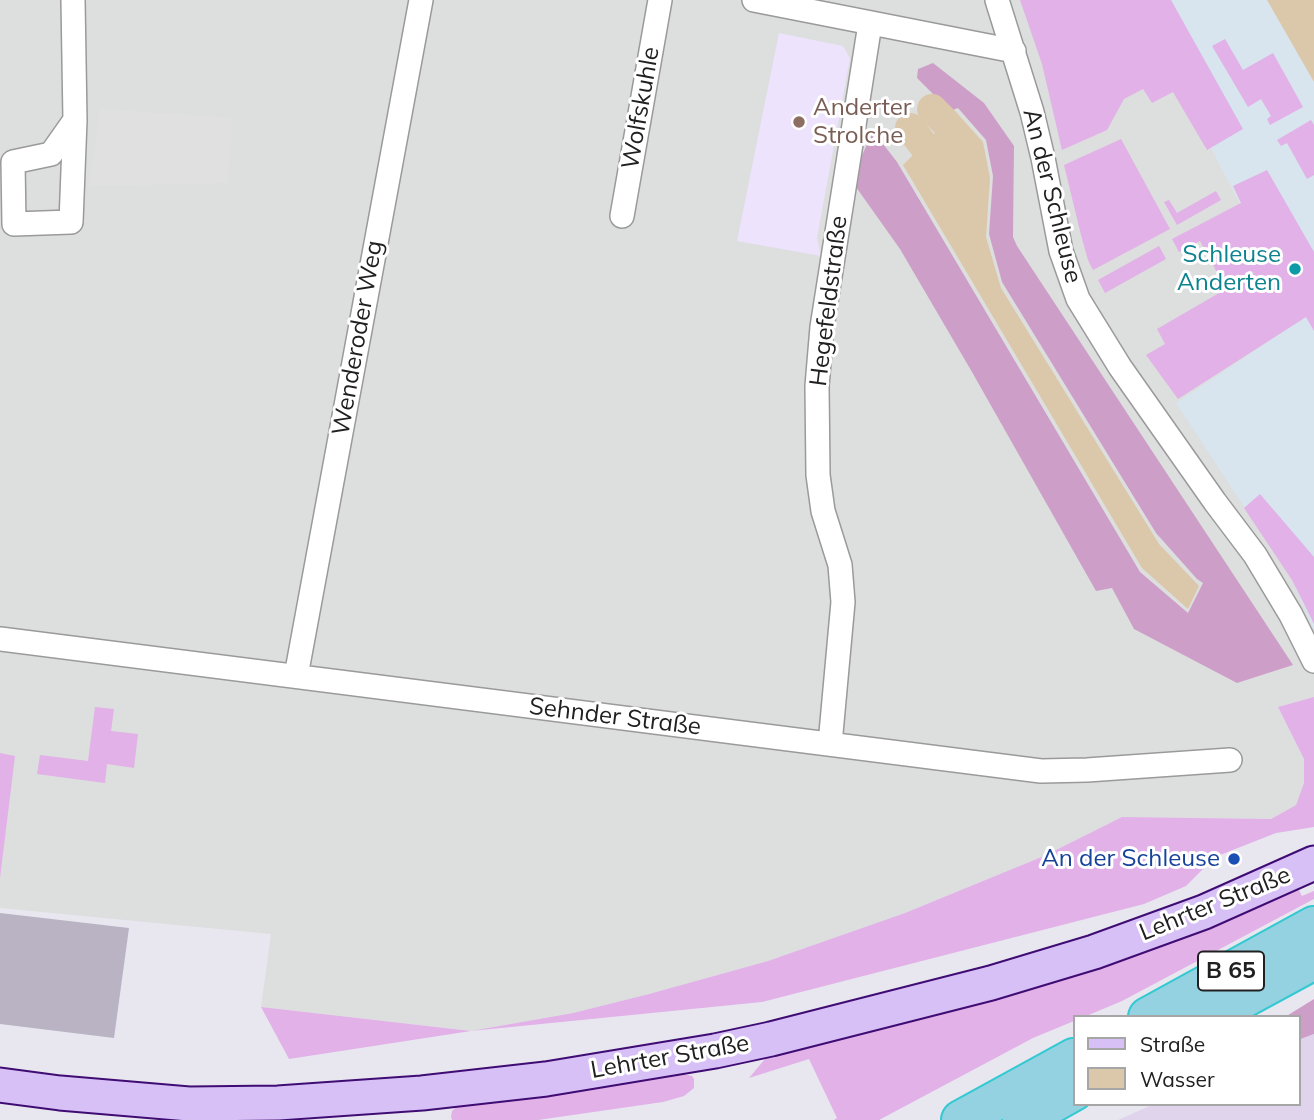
<!DOCTYPE html>
<html>
<head>
<meta charset="utf-8">
<style>
	body { margin:0 }
	#map { position:relative; width:1314px; height:1120px; overflow:hidden; background:#e8e7f0; font-family:Mulish,sans-serif }
	canvas { display:block }
	.legend { position:absolute; left:1073px; top:1015px; width:228px; height:91px; box-sizing:border-box; background:#fff; border:2px solid #a6a6a6; margin:0; padding:9px 12px; list-style:none; font-size:21px; color:#202020 }
	.legend li { display:flex; align-items:center; gap:14px; height:35px }
	.legend b { width:35px; border:2px solid #a6a6a6 }
</style>
</head>
<body>
<div id="map">
<canvas width="1314" height="1120"></canvas>
<ul class="legend">
<li><b style="height:9px;background:#d7c0f6"></b>Straße</li>
<li><b style="height:19px;background:#dbc8ab"></b>Wasser</li>
</ul>
</div>
<script>
const g = document.querySelector('canvas').getContext('2d');
g.lineJoin = 'round';
function paint(path, color) {
  g.fillStyle = color;
  g.fill(path, 'evenodd');
}
function toPath(rows) {
  const path = new Path2D();
  for (const r of rows) {
    path.moveTo(r[0], r[1]);
    for (let i = 2; i < r.length; i += 2) path.lineTo(r[i], r[i + 1]);
  }
  return path;
}
function trace(path, color, width, dash) {
  g.strokeStyle = color;
  g.lineWidth = width;
  g.lineCap = dash ? 'butt' : 'round';
  g.setLineDash(dash || []);
  g.stroke(path);
}
function label(font, color, halo, rows, align = 'center') {
  g.font = font + ' Mulish,sans-serif';
  g.lineWidth = 6;
  g.setLineDash([]);
  g.textBaseline = 'middle';
  g.strokeStyle = halo;
  g.fillStyle = color;
  for (const [text, x, y, turn = 0] of rows) {
    g.save();
    g.translate(x, y);
    g.rotate((+turn || 0) * Math.PI / 180);
    g.textAlign = isNaN(turn) ? turn : align;
    if (halo) g.strokeText(text, 0, 0);
    g.fillText(text, 0, 0);
    g.restore();
  }
}
const residential = toPath([
	[0,0,1135,0,1248,219,1306,318,1292,580,1314,624,1314,697,1278,707,1304,759,1304,783,1296,805,1271,819,1122,817,1044,856,905,913,768,961,649,994,573,1013,471,1031,261,1007,271,934,0,908]
]);
const commercial = toPath([
	[1135,0,1314,0,1314,630,1292,580,1176,403,1305,317,1248,219]
]);
const education = toPath([
	[779,33,843,46,850,58,817,238,821,256,737,241]
]);
const construction = toPath([
	[0,913,129,928,114,1038,0,1024]
]);
const farmland = toPath([
	[1314,1034,1314,1120,1118,1120,1154,1104,1298,1104,1298,1040]
]);
const grass = toPath([
	[1020,0,1171,0,1243,129,1207,150,1173,92,1152,103,1143,89,1124,99,1107,130,1062,150,1042,64],
	[1225,39,1243,70,1273,53,1303,107,1270,125,1267,119,1271,116,1261,99,1248,107,1212,46],
	[1311,120,1314,125,1314,175,1307,179,1287,143,1281,146,1277,140],
	[1121,139,1170,229,1093,270,1088,260,1081,235,1064,165],
	[1267,170,1314,252,1314,331,1306,317,1178,399,1146,355,1165,344,1157,329,1226,289,1200,241,1179,252,1172,239,1241,203,1233,186],
	[1216,191,1221,200,1177,225,1164,202,1169,200,1177,213],
	[1159,246,1166,259,1105,293,1098,280],
	[1260,494,1314,557,1314,624,1292,580,1244,508],
	[1314,697,1314,827,1276,833,1215,857,1186,886,1144,904,762,1002,471,1031,289,1059,261,1007,471,1031,573,1013,649,994,768,961,905,913,1044,856,1122,817,1271,819,1296,805,1304,783,1304,759,1278,707],
	[95,707,114,709,111,731,138,734,134,768,107,764,105,783,37,774,40,755,88,761],
	[0,753,15,756,0,878],
	[1298,888,1302,896,1314,891,1314,899,1122,1001,1084,1017,1074,1017,1074,1021,1033,1038,879,1120,834,1120,837,1118,809,1059,749,1078,770,1053],
	[682,1069,683,1074,692,1076,694,1079,694,1088,684,1096,663,1102,538,1120,452,1120,451,1117,452,1111,460,1104]
]);
const forest = toPath([
	[933,63,984,103,1014,146,1013,237,1017,246,1293,665,1237,683,1134,629,1112,588,1096,591,972,372,900,249,851,180,873,131,897,162,1140,572,1188,613,1203,583,1197,579,1156,533,1002,282,989,234,993,176,986,140,958,108,950,111,917,78,918,69],
	[1314,999,1314,1034,1298,1040,1298,1017,1285,1017]
]);
const parking = toPath([
	[100,109,232,118,228,183,89,186]
]);
const water = toPath([
	[1267,0,1314,0,1314,82],
	[956,112,983,142,990,178,986,237,1001,288,1159,544,1199,586,1188,609,1142,568,903,165]
]);
const canal = toPath([
	[932,109,945,122],
	[910,128,947,175]
]);
const street = toPath([
	[73,0,75,120,71,222,14,224,13,162,51,154,75,120],
	[754,0,1014,51],
	[997,0,1032,112,1043,158,1061,251,1078,299,1120,367,1215,502,1255,555,1291,615,1314,661],
	[622,216,660,0],
	[0,639,1041,771,1087,770,1230,760],
	[296,676,421,0],
	[830,744,843,602,840,565,823,511,818,475,817,386,822,327,870,24]
]);
const secondary = toPath([
	[0,1085,60,1093,189,1104,278,1103,422,1093,546,1079,715,1051,771,1039,991,983,1094,952,1204,912,1314,863]
]);
const highway = toPath([
	[1148,1017,1314,926],
	[1209,1017,1314,960],
	[961,1120,1074,1058],
	[1022,1120,1074,1091]
]);
const markers = [
	[799,122,7,"#8d6e63"],
	[1295,269,7,"#0f9aa8"],
	[1234,859,7,"#1a4fb4"]
];
const shields = [
	[1231,971,66]
];
const shieldNames = [
	["B 65",1231,971]
];
const streetNames = [
	["Wolfskuhle",641,108,-80],
	["An der Schleuse",1052,196,76],
	["Hegefeldstraße",829,301,-83],
	["Wenderoder Weg",358,338,-80],
	["Sehnder Straße",615,717,7],
	["Lehrter Straße",1215,904,-22],
	["Lehrter Straße",670,1057,-10]
];
const educationNames = [
	["Anderter",813,108],
	["Strolche",813,136]
];
const cultureNames = [
	["Schleuse",1281,255],
	["Anderten",1281,283]
];
const transitNames = [
	["An der Schleuse",1220,859]
];
paint(residential, '#dddede');
paint(commercial, '#d8e5ef');
paint(education, '#ede3fd');
paint(construction, '#bab3c4');
paint(farmland, '#e0d4ed');
paint(grass, '#e1b1e7');
paint(forest, '#cd9fc8');
paint(parking, '#e0e0e0');
paint(water, '#dbc8ab');
trace(canal, '#dbc8ab', 30);
trace(street, '#9a9a9a', 26);
trace(secondary, '#3f0c73', 37);
trace(highway, '#32c9d1', 42);
trace(street, '#fff', 23);
trace(secondary, '#d7c0f6', 33);
trace(highway, '#94d2e2', 38);
for (const [x, y, r, color] of markers) {
  const dot = new Path2D();
  dot.arc(x, y, r, 0, 2 * Math.PI);
  g.fillStyle = color;
  g.fill(dot);
  trace(dot, '#fff', 2.5);
}
for (const [x, y, w] of shields) {
  const box = new Path2D();
  box.roundRect(x - w / 2, y - 19.5, w, 39, 5);
  g.fillStyle = '#fff';
  g.fill(box);
  trace(box, '#202020', 2);
}
label('bold 23px', '#202020', null, shieldNames);
label('24px', '#202020', '#fff', streetNames);
label('24px', '#785e54', '#fff', educationNames, 'left');
label('24px', '#0d838f', '#fff', cultureNames, 'right');
label('24px', '#164399', '#fff', transitNames, 'right');
</script>
</body>
</html>
